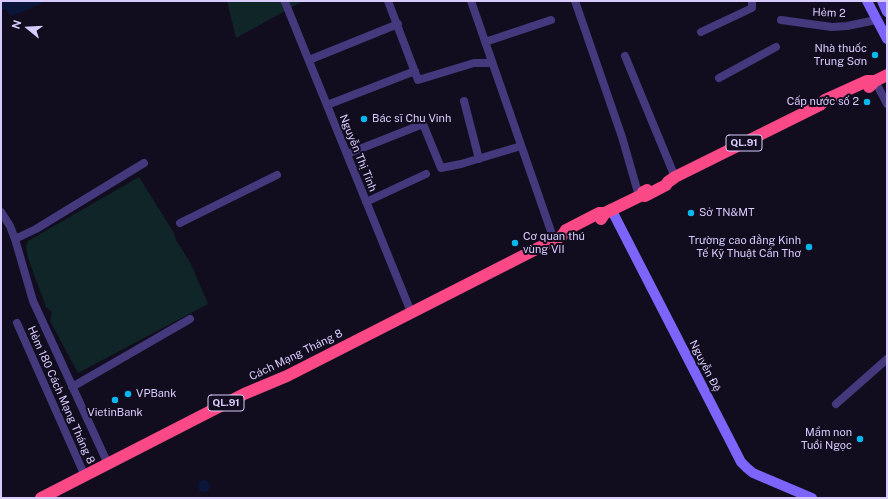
<!DOCTYPE html>
<html>
<head>
<meta charset="utf-8">
<style>
	body { margin:0 }
	#map { position:relative; width:888px; height:499px; overflow:hidden; background:#120d1e; font-family:"Public Sans",sans-serif }
	canvas { display:block }
	.frame { position:absolute; inset:0; border:2px solid #d8cbfe; pointer-events:none }
	.north { position:absolute; left:8px; top:8px; width:40px; height:40px; -webkit-text-stroke:3px #120d1e; paint-order:stroke; rotate:288deg; font-size:11px; font-weight:700; line-height:16px; text-align:center; color:#d8cbfe }
	.north::after { content:''; display:block; margin:auto; width:14px; height:18px; background:#d8cbfe; clip-path:polygon(50% 0,100% 100%,50% 72%,0 100%) }
</style>
</head>
<body>
<div id="map">
<canvas width="888" height="499"></canvas>
<div class="frame"></div>
<div class="north">N</div>
</div>
<script>
const g = document.querySelector('canvas').getContext('2d');
g.lineJoin = 'round';
function paint(path, color) {
  g.fillStyle = color;
  g.fill(path, 'evenodd');
}
function toPath(rows) {
  const path = new Path2D();
  for (const r of rows) {
    if (r.length === 3) {
      path.moveTo(r[0] + r[2], r[1]);
      path.arc(r[0], r[1], r[2], 0, 2 * Math.PI);
      continue;
    }
    path.moveTo(r[0], r[1]);
    for (let i = 2; i < r.length; i += 2) path.lineTo(r[i], r[i + 1]);
  }
  return path;
}
function trace(path, color, width, dash) {
  g.strokeStyle = color;
  g.lineWidth = width;
  g.lineCap = dash ? 'butt' : 'round';
  g.setLineDash(dash || []);
  g.stroke(path);
}
function label(font, color, halo, rows, align = 'center') {
  g.font = font + ' "Public Sans",sans-serif';
  g.lineWidth = 4;
  g.setLineDash([]);
  g.textBaseline = 'middle';
  g.strokeStyle = halo;
  g.fillStyle = color;
  for (const [text, x, y, turn = 0] of rows) {
    g.save();
    g.translate(x, y);
    g.rotate((+turn || 0) * Math.PI / 180);
    g.textAlign = isNaN(turn) ? turn : align;
    if (halo) g.strokeText(text, 0, 0);
    g.fillText(text, 0, 0);
    g.restore();
  }
}
const green = toPath([
	[227,1,303,1,236,38],
	[139,177,174,233,176,240,191,264,208,304,78,373,50,321,52,312,46,307,28,258,26,246,28,241]
]);
const water = toPath([
	[1,1,47,1,12,16,5,9,1,10],
	[204,486,6]
]);
const street = toPath([
	[388,1,418,80,474,63,492,63],
	[471,1,554,240],
	[575,1,622,137,639,196],
	[285,2,411,312],
	[781,20,832,27,847,26,876,20],
	[701,32,752,8,752,1],
	[485,42,551,20],
	[625,56,675,177],
	[309,60,398,24],
	[719,78,776,47],
	[875,81,887,104],
	[464,101,479,159],
	[327,105,415,71],
	[347,154,423,124,441,168,461,164,521,146],
	[366,202,426,174],
	[1,212,10,226,15,239],
	[180,223,277,175],
	[17,323,85,476],
	[72,387,190,319],
	[836,404,887,359],
	[108,464,33,301,15,239,36,229,144,163]
]);
const secondary = toPath([
	[867,1,887,39],
	[882,1,887,12],
	[611,209,741,462,747,468,753,473,812,498]
]);
const highway = toPath([
	[869,87,875,81,887,75],
	[642,195,645,196,666,185,668,182,675,177,820,105,825,100,867,81,875,81],
	[601,219,605,213,642,195,643,192,647,190],
	[41,498,244,394,287,376,554,240,562,236,566,230,599,213,605,213]
]);
const markers = [
	[875,55,4,"#07b8ee"],
	[867,102,4,"#07b8ee"],
	[364,119,4,"#07b8ee"],
	[691,213,4,"#07b8ee"],
	[515,243,4,"#07b8ee"],
	[809,247,4,"#07b8ee"],
	[128,394,4,"#07b8ee"],
	[115,400,4,"#07b8ee"],
	[860,439,4,"#07b8ee"]
];
const shields = [
	[744,143,36],
	[226,403,36]
];
const shieldNames = [
	["QL.91",744,143],
	["QL.91",226,403]
];
const streetNames = [
	["Hẻm 2",829,13,2],
	["Nguyễn Thị Tính",358,153,68],
	["Cách Mạng Tháng 8",296,355,-26],
	["Nguyễn Đệ",705,366,63],
	["Hẻm 180 Cách Mạng Tháng 8",61,395,66]
];
const poiNames = [
	["Nhà thuốc",867,49],
	["Trung Sơn",867,62],
	["Cấp nước số 2",859,102],
	["Bác sĩ Chu Vinh",372,119,"left"],
	["Sở TN&MT",699,213,"left"],
	["Cơ quan thú",523,237,"left"],
	["vùng VII",523,250,"left"],
	["Trường cao đẳng Kinh",801,241],
	["Tế Kỹ Thuật Cần Thơ",801,254],
	["VPBank",136,394,"left"],
	["VietinBank",115,413,"center"],
	["Mầm non",852,433],
	["Tuổi Ngọc",852,446]
];
paint(green, '#102528');
paint(water, '#0a1539');
trace(street, '#44397c', 8);
trace(secondary, '#7d65fb', 10);
trace(highway, '#fa4986', 12);
for (const [x, y, r, color] of markers) {
  const dot = new Path2D();
  dot.arc(x, y, r, 0, 2 * Math.PI);
  g.fillStyle = color;
  g.fill(dot);
  trace(dot, '#120d1e', 1.5);
}
for (const [x, y, w] of shields) {
  const box = new Path2D();
  box.roundRect(x - w / 2, y - 8, w, 16, 3);
  g.fillStyle = '#120d1e';
  g.fill(box);
  trace(box, '#d8cbfe', 1);
}
label('bold 10px', '#d8cbfe', null, shieldNames);
label('11px', '#d8cbfe', '#120d1e', streetNames);
label('11px', '#d8cbfe', '#120d1e', poiNames, 'right');
</script>
</body>
</html>
